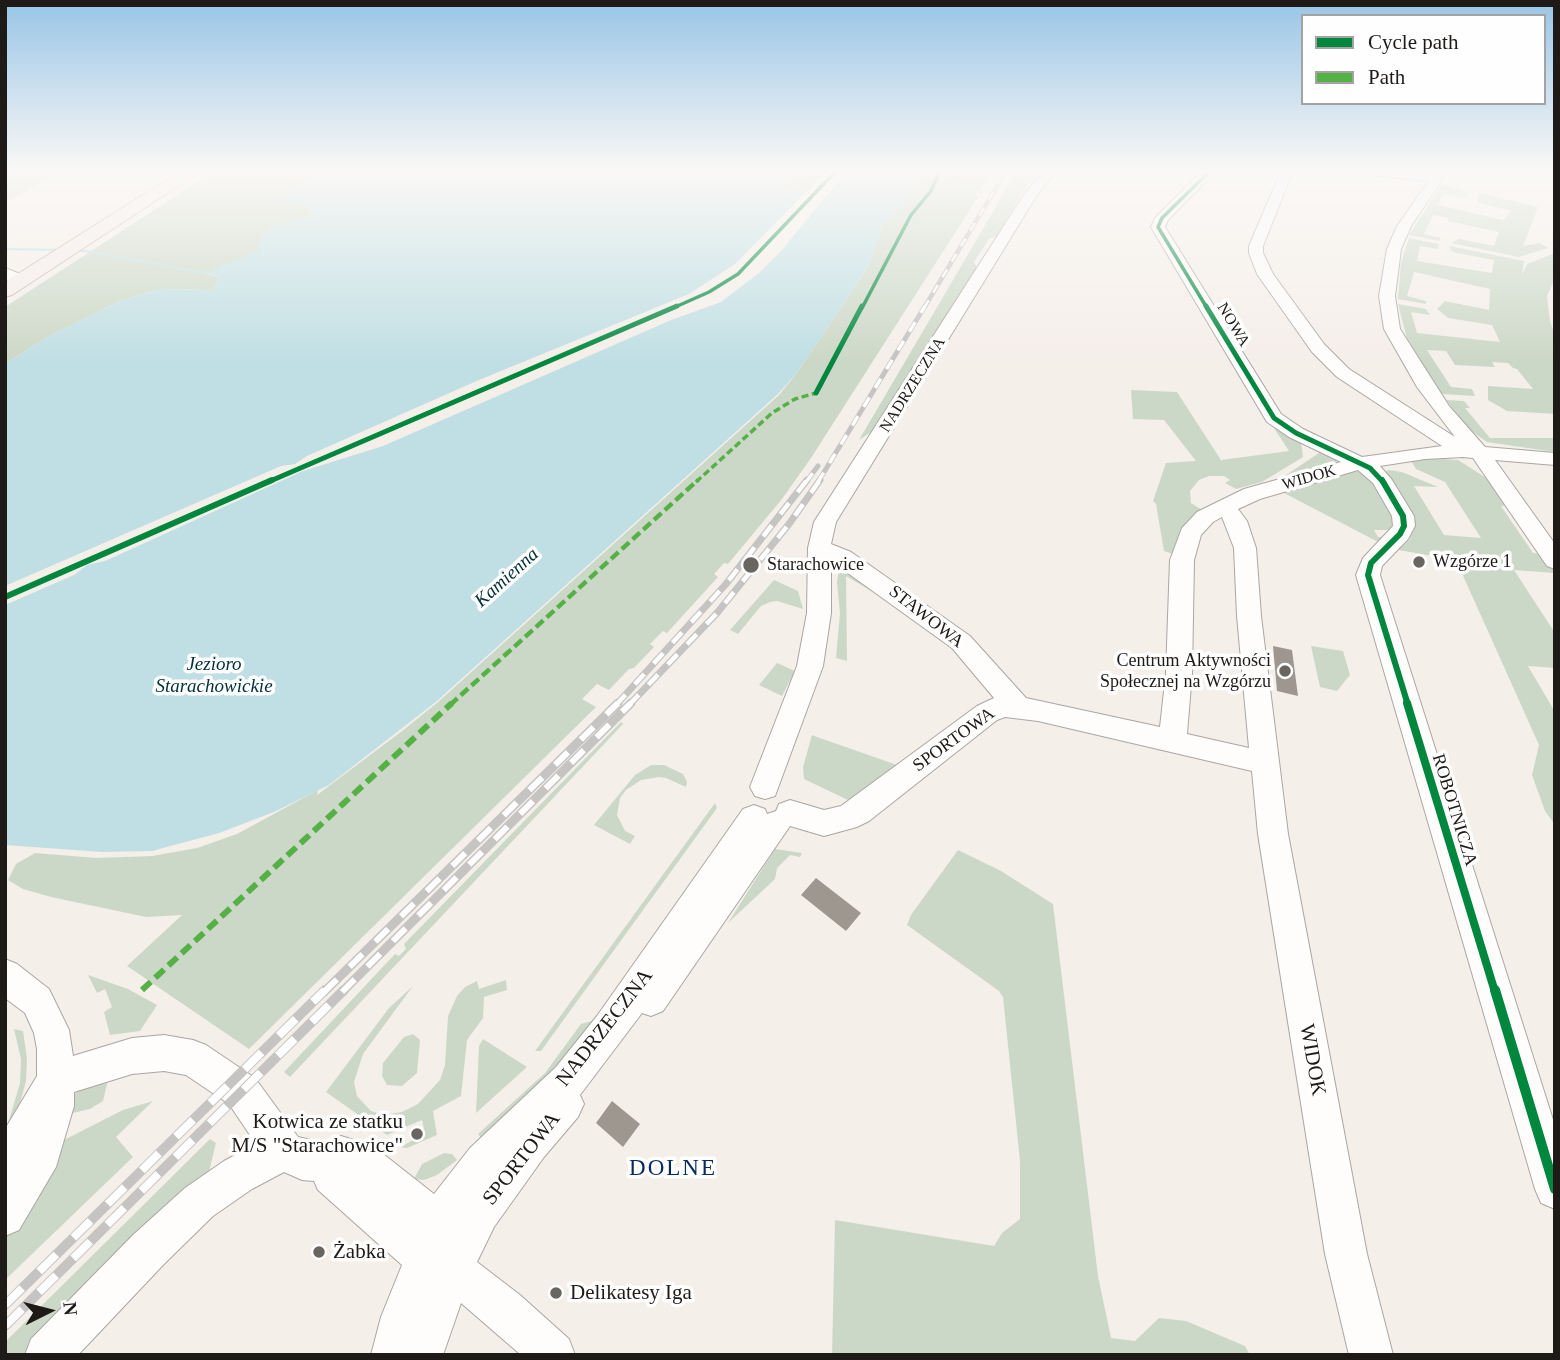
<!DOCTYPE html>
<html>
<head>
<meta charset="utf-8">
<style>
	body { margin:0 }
	#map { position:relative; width:1560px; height:1360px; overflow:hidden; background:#f5efea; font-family:"Times New Roman",serif }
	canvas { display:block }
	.frame { position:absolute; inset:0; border:7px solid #1e1a17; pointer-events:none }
	.legend { position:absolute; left:1301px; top:14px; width:245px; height:91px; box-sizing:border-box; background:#fefefe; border:2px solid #a4a3a2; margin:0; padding:9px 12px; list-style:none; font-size:21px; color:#1e1a17 }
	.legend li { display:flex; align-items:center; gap:14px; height:35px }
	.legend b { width:35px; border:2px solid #a4a3a2 }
	.north { position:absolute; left:14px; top:1276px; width:70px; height:70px; -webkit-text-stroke:5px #fefefe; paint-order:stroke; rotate:84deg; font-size:19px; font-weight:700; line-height:28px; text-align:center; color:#1e1a17 }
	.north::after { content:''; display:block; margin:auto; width:24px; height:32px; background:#1e1a17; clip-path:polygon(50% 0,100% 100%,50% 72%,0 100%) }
</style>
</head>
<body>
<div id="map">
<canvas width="1560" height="1360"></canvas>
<div class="frame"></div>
<ul class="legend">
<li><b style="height:9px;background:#00873e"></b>Cycle path</li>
<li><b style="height:9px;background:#55b145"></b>Path</li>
</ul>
<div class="north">N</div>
</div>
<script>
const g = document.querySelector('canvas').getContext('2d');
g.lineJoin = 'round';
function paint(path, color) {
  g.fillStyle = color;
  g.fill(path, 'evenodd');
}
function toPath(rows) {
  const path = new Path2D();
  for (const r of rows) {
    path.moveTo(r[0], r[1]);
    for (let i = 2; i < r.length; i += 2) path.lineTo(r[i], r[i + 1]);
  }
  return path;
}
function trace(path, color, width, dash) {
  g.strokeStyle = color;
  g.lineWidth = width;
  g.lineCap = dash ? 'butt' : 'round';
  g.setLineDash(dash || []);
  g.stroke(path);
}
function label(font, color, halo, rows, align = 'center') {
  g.font = font + ' "Times New Roman",serif';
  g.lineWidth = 7;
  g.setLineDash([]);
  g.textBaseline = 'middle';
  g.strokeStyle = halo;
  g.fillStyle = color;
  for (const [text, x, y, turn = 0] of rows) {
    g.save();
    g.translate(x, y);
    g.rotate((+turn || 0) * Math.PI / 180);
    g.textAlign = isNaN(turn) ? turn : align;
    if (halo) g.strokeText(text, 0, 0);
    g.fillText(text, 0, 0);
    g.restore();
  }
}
const green = toPath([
	[5,171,63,171,5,202],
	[214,171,309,171,303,186,274,202,303,204,314,216,270,227,260,251,206,274,220,277,213,290,159,289,120,301,49,336,5,364,5,307],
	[800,171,827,171,803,195,777,189],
	[923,171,992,171,982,187,974,193,978,197,811,458,782,499,728,564,724,563,714,574,718,577,667,633,663,631,650,644,654,647,634,668,629,669,609,690,597,684,582,699,596,707,249,1049,127,966,182,915,146,917,51,897,23,889,8,880,16,864,35,853,96,858,152,856,197,848,237,834,318,790,317,795,406,728,438,702,779,395,797,373,868,267,882,226,914,190,923,176],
	[1017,171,1043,171,1026,186,997,236,989,239,974,262,977,268,931,340,871,432,859,440],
	[1442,184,1469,193,1465,198,1444,194,1437,205,1503,220,1511,211,1477,202,1479,193,1538,207,1523,246,1539,243,1548,248,1519,257,1451,243,1459,239,1494,246,1499,232,1448,221,1449,218,1433,215,1424,234,1441,238,1439,241,1409,235],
	[1409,238,1439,244,1438,249,1420,246,1417,261,1492,273,1494,260,1452,252,1449,246,1524,261,1522,275,1527,264,1555,253,1555,278,1547,296,1550,321,1555,336,1555,414,1507,411,1488,400,1488,386,1533,389,1517,369,1513,368,1508,363,1492,362,1495,367,1455,365,1446,351,1427,350,1451,387,1472,389,1475,396,1441,394,1407,339,1398,304,1426,309,1430,315,1411,312,1417,333,1500,342,1492,325,1448,318,1437,309,1445,301,1489,310,1490,289,1414,272,1407,296,1426,301,1426,304,1398,299,1401,263],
	[1131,390,1177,392,1221,460,1289,451,1268,419,1301,441,1303,457,1262,482,1236,489,1225,483,1230,480,1224,476,1209,476,1199,480,1190,491,1191,503,1204,511,1190,520,1181,530,1176,555,1164,551,1156,504,1153,501,1166,463,1196,461,1164,420,1133,419],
	[1446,400,1464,401,1470,408,1465,408,1490,438,1555,438,1555,452,1487,442,1470,430],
	[1325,449,1337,459,1335,464,1274,483],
	[1428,458,1458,460,1488,479,1507,506,1501,506,1533,553,1544,554,1555,569,1555,573,1514,570,1555,633,1555,668,1528,666,1555,712,1555,825,1545,811,1532,775,1539,745,1456,560,1398,550,1410,539,1412,522,1389,480,1386,471,1389,470,1402,472,1438,487,1414,486,1444,535,1481,538,1445,482,1416,469,1411,461],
	[1354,471,1369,474,1398,517,1397,530,1374,530,1378,537,1392,536,1384,545,1282,492],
	[840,564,880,587,873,592,846,576,847,661,836,658,840,613,837,582],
	[774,580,798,591,803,609,777,601,770,602,761,606,738,634,730,630],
	[1311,646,1343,651,1350,675,1337,691,1320,687],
	[777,663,795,671,782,696,759,685],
	[621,722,623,724,290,1077,284,1072,395,954,399,956,406,949,404,944],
	[812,735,817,737,897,765,848,800,804,779,803,767],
	[651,765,664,765,683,774,687,782,686,787,666,778,659,777,641,780,626,790,620,798,617,815,625,831,635,836,630,844,594,825,635,775],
	[715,803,717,808,541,1051,535,1051],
	[775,849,802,853,800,857,790,855,777,868,775,879,728,923],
	[958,850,1001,871,1053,904,1098,1276,1111,1338,1135,1341,1159,1318,1186,1321,1245,1346,1250,1355,832,1355,835,1220,994,1246,1002,1233,1020,1219,1020,1161,1003,997,999,991,907,925,911,915],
	[88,975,128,989,157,1005,140,1031,110,1035,104,1012,112,1007,105,989,97,993],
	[506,980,507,990,484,997,483,1018,467,1040,461,1096,433,1111,437,1135,407,1148,400,1147,425,1134,422,1120,387,1135,326,1092,389,1008,413,986,363,1054,354,1082,357,1096,371,1111,384,1115,402,1112,418,1104,440,1080,445,1065,448,1016,457,996,465,987,477,981,479,989],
	[613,1015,482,1139,478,1134,545,1073,581,1024],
	[14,1029,23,1031,27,1059,26,1081,14,1125,7,1127,20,1083,21,1059],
	[413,1034,420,1040,417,1073,402,1086,387,1085,382,1076,383,1063,404,1037],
	[483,1039,527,1067,476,1113,479,1046],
	[109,1076,103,1101,90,1109,64,1115,71,1098,80,1089],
	[153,1101,116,1137,133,1157,5,1280,5,1235,54,1145,123,1110],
	[210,1139,216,1143,208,1176,27,1355,5,1355,5,1342],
	[444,1153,452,1154,457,1160,437,1175,424,1180,414,1179,422,1164]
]);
const water = toPath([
	[309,171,800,171,778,189,803,195,735,264,689,294,479,380,307,456,295,464,281,466,5,586,5,364,49,336,120,301,159,289,213,290,220,277,205,273,259,251,255,246,270,227,314,216,303,204,273,202,303,186],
	[847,171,923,171,923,176,908,198,882,226,868,267,797,373,778,394,437,701,329,785,274,812,219,833,152,851,102,852,5,845,5,605,74,575,87,565,105,561,303,471,383,446,671,320,721,302,760,272,781,251]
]);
const stream = toPath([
	[923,176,933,177],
	[941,178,982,192],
	[5,249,57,250],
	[79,250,205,273]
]);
const building = toPath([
	[1273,646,1292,650,1298,696,1277,691],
	[816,878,861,913,846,931,801,895],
	[612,1101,640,1124,623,1147,596,1123]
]);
const minor = toPath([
	[1044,171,1057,171,1037,195,836,522,831,544,851,552,970,636,1026,698,1160,727,1166,673,1170,560,1182,528,1197,512,1244,489,1341,462,1289,437,1267,422,1151,227,1155,218,1202,171,1216,171,1168,220,1165,227,1281,414,1303,429,1362,457,1442,446,1337,377,1312,352,1257,274,1249,253,1249,246,1281,171,1293,171,1263,246,1263,253,1273,274,1324,344,1349,369,1455,437,1417,387,1384,329,1379,296,1387,249,1397,226,1429,181,1368,175,1362,171,1434,174,1435,171,1448,171,1411,226,1401,249,1395,296,1400,329,1449,406,1485,447,1555,453,1555,465,1495,460,1555,544,1555,569,1547,566,1473,458,1463,457,1425,459,1380,466,1392,480,1414,516,1415,526,1408,539,1382,566,1380,575,1555,1126,1555,1209,1541,1203,1535,1189,1356,575,1363,558,1393,526,1392,516,1373,483,1358,470,1260,499,1238,509,1247,521,1256,548,1261,616,1288,834,1367,1254,1393,1355,1349,1355,1325,1254,1258,834,1252,771,1038,721,1005,717,997,720,869,821,857,827,824,836,790,826,663,1011,651,1016,642,1013,580,1095,584,1104,578,1117,544,1157,494,1227,477,1262,520,1295,569,1339,575,1355,521,1355,461,1303,443,1355,371,1355,381,1317,402,1265,318,1190,314,1181,302,1180,284,1172,252,1189,213,1216,163,1265,78,1355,25,1355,31,1339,133,1235,185,1188,224,1161,256,1144,229,1104,186,1075,164,1071,132,1074,74,1092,74,1106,56,1167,19,1230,5,1236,5,1129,37,1076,37,1049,34,1033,25,1013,5,998,5,959,17,964,49,989,69,1030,73,1056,132,1038,164,1035,193,1040,206,1045,255,1078,298,1137,324,1143,341,1136,373,1146,434,1194,470,1148,556,1067,597,1016,743,809,754,805,765,809,767,814,776,811,779,804,790,800,824,810,841,806,977,706,994,698,952,648,831,561,831,613,823,666,775,796,765,799,755,796,750,787,797,666,807,613,808,548,814,522,1025,193,1044,171],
	[1222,517,1234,548,1237,616,1249,748,1187,734,1192,673,1194,560,1201,535,1213,522,1222,517],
	[5,268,28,277,30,280,22,285,5,279,5,268]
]);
const major = toPath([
	[181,171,201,171,12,295,5,297,5,282,181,171]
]);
const railFar4 = toPath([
	[924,308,1006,171]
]);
const railFar3 = toPath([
	[806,482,818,466],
	[818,482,925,306]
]);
const railFar2 = toPath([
	[616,705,726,584,807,480],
	[629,705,717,613,789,524,820,480]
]);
const railFar1 = toPath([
	[324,992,618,703],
	[342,992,631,703]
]);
const rail = toPath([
	[5,1305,325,990],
	[5,1326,344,990]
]);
const quietFar2 = toPath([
	[696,482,772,413,795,399,816,393,819,387]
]);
const quietFar1 = toPath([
	[450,705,698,480]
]);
const quiet = toPath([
	[142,990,452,703]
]);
const cyclewayFar4 = toPath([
	[673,308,709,292,738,274,836,171],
	[862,308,911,215,931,191,940,171],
	[1207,308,1158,227,1162,218,1210,171]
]);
const cyclewayFar3 = toPath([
	[1206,306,1274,418,1296,433,1370,468,1383,482],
	[816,393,862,306],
	[268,482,677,306]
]);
const cyclewayFar2 = toPath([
	[1382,480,1403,516,1404,526,1400,534,1371,563,1368,575,1408,705],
	[5,597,272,480]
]);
const cyclewayFar1 = toPath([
	[1407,703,1495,992]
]);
const cycleway = toPath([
	[1495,990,1555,1189]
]);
const markers = [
	[1419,562,7,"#696561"],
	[751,565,9,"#696561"],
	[1285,671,7,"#696561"],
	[417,1134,7,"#696561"],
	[319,1252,7,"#696561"],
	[556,1293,7,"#696561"]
];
const farStreetnames = [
	["NOWA",1233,325,59],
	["NADRZECZNA",913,385,-58],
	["WIDOK",1309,478,-16]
];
const poiNames = [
	["Wzgórze 1",1433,562],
	["Starachowice",767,565],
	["Centrum Aktywności",1271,661,"right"],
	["Społecznej na Wzgórzu",1271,682,"right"]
];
const streetNames = [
	["STAWOWA",926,617,38],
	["SPORTOWA",954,740,-36],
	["ROBOTNICZA",1454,810,73]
];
const waterNames = [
	["Kamienna",507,578,-42],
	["Jezioro",214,665],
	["Starachowickie",214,687]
];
const nearStreetnames = [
	["NADRZECZNA",605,1028,-52],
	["WIDOK",1312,1060,80],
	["SPORTOWA",522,1159,-52]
];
const nearPoinames = [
	["Kotwica ze statku",403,1122,"right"],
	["M/S \"Starachowice\"",403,1146,"right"],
	["Żabka",333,1252],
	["Delikatesy Iga",570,1293]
];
const nearNeighbourhoodnames = [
	["DOLNE",673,1169]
];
paint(green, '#ccd8c7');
paint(water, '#c0dfe4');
trace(stream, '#c0dfe4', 2.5);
paint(building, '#9e9790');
trace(minor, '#aba6a3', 2);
trace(major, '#bfb1ab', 2);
paint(minor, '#fefdfc');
paint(major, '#f5edea');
trace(railFar4, '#c6c4c3', 4.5);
trace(railFar3, '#c6c4c3', 5);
trace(railFar2, '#c6c4c3', 7);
trace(railFar1, '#c6c4c3', 9);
trace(rail, '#c6c4c3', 10);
trace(railFar4, '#fefefe', 2.5, [9]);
trace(railFar3, '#fefefe', 3.5, [11]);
trace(railFar2, '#fefefe', 4.5, [14]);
trace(railFar1, '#fefefe', 6, [18]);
trace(rail, '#fefefe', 8, [24]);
trace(quietFar2, '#55b145', 3.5, [7, 3.5]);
trace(quietFar1, '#55b145', 4.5, [10, 4.5]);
trace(quiet, '#55b145', 6, [12, 6]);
trace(cyclewayFar4, '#00873e', 3.5);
trace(cyclewayFar3, '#00873e', 5);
trace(cyclewayFar2, '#00873e', 6);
trace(cyclewayFar1, '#00873e', 8);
trace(cycleway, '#00873e', 10);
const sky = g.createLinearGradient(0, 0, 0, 362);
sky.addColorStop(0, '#98c5e6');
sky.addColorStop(0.47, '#faf8f6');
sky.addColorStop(1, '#faf8f600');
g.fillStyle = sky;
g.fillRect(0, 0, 1560, 362);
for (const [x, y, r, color] of markers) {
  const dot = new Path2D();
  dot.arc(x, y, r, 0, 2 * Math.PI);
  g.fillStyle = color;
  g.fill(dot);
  trace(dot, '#fefefe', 2.5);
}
label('16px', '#1e1a17', '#fefefe', farStreetnames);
label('18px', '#1e1a17', '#fefefe', poiNames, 'left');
label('18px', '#1e1a17', '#fefefe', streetNames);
label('italic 19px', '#023037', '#fefefe', waterNames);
label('21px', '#1e1a17', '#fefefe', nearStreetnames);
label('21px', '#1e1a17', '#fefefe', nearPoinames, 'left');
g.letterSpacing = '2px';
label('23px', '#062a5d', '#fefefe', nearNeighbourhoodnames);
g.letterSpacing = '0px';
</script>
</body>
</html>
